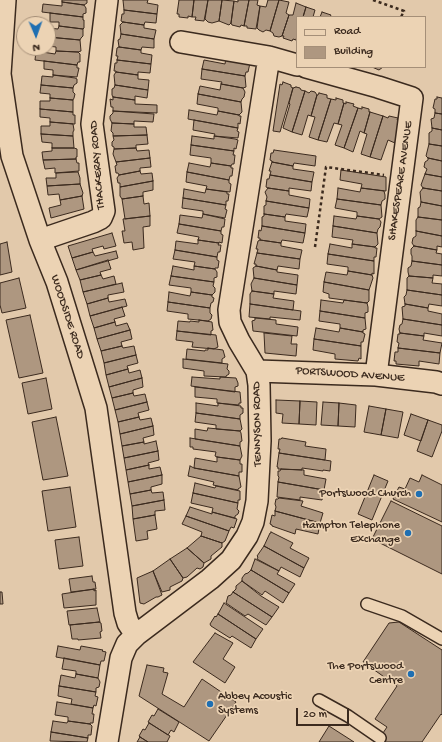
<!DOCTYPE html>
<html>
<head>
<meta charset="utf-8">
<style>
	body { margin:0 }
	#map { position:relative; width:442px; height:742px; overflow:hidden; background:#e2c9ab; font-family:"Gochi Hand",sans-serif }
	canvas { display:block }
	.legend { position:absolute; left:296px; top:16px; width:130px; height:52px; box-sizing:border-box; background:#ecd3b4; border:1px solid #a58f78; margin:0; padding:5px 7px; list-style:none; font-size:12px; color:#3b2a1e }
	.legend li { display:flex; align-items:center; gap:8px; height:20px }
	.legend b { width:20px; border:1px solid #a58f78 }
	.north { position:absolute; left:16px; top:16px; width:40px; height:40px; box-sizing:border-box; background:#ecd3b4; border:1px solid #a58f78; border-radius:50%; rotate:178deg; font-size:11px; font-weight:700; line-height:16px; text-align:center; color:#3b2a1e }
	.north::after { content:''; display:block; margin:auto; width:14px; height:18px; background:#1f6fb2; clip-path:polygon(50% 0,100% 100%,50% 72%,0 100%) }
	.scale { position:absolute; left:296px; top:708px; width:53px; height:18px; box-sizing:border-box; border:2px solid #3b2a1e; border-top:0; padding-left:5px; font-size:12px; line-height:14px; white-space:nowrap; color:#3b2a1e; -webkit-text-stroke:3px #ecd3b4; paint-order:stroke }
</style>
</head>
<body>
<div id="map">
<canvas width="442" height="742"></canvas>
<ul class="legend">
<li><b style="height:5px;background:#ecd3b4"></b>Road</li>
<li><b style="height:11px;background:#ae9780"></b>Building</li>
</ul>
<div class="north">N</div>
<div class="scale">20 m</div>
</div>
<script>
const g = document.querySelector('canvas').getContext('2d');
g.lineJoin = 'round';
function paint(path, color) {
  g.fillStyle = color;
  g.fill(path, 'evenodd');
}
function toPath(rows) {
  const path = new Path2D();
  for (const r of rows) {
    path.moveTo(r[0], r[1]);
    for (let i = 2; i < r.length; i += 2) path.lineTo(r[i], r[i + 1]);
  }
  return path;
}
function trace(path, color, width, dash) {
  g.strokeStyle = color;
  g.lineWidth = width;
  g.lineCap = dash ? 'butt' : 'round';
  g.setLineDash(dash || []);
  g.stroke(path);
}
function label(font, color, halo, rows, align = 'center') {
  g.font = font + ' "Gochi Hand",sans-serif';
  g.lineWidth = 3.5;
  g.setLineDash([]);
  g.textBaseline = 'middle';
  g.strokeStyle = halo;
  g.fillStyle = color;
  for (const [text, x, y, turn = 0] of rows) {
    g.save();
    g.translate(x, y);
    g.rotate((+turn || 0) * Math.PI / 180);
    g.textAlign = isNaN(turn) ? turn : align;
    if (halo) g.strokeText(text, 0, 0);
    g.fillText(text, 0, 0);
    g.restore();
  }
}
const building = toPath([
	[62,0,87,0,87,3,84,5,62,2,62,0],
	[123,0,148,0,147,3,158,5,157,14,124,10,123,0],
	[179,0,194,0,192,17,188,16,188,18,179,17,179,14,177,14,179,0],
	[194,0,208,0,204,21,195,20,196,17,192,17,194,0],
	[208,0,222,0,219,21,212,23,208,22,205,19,208,0],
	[222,0,234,1,231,23,229,25,219,21,222,0],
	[238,0,249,0,244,26,241,25,240,27,232,25,231,23,234,1,238,2,238,0],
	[249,0,258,0,257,5,260,6,256,29,247,28,247,26,244,26,249,0],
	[268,0,279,0,270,31,266,30,263,32,259,30,257,28,260,6,266,7,268,0],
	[279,0,289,2,286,13,289,15,282,36,279,37,274,36,273,33,270,31,279,0],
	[62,2,84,5,86,8,86,13,83,14,83,17,42,12,43,4,62,6,62,2],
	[296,3,306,7,303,17,297,17,297,36,296,40,293,39,292,41,283,38,284,36,282,36,289,15,293,15,296,3],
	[306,7,315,10,313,17,303,17,306,7],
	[124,10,157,14,156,23,145,22,144,25,123,22,121,21,122,14,124,14,124,10],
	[322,12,331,15,330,17,320,17,322,12],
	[50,13,83,17,83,20,84,20,84,28,83,29,59,26,59,22,50,22,50,13],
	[123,22,144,25,144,28,156,30,154,39,121,34,120,25,123,22],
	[59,26,83,29,83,36,81,38,80,40,48,37,48,28,58,29,59,26],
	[121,34,154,39,154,48,142,47,141,50,119,47,118,40,120,39,121,34],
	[48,37,80,40,81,51,78,52,56,51,56,47,48,46,48,37],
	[119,47,141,50,141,53,152,55,151,64,117,60,118,56,116,56,117,48,119,47],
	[36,51,55,54,56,51,78,52,80,54,80,62,78,62,77,65,35,60,36,51],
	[226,58,250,63,248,72,246,72,245,76,202,69,204,60,225,64,226,58],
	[117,60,151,64,150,73,138,72,138,75,116,72,116,71,114,71,115,63,117,63,117,60],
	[44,61,77,65,77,68,79,68,77,77,53,75,53,70,44,69,44,61],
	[372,67,383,67,379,70,372,67],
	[202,69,245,76,246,87,243,88,221,84,222,82,201,79,202,69],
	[116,72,138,75,138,79,149,80,148,90,115,85,114,75,116,72],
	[53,75,75,78,77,79,77,83,74,85,73,88,41,85,42,76,53,77,53,75],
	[283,82,291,85,291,87,293,88,280,132,273,131,280,84,282,85,283,82],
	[221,84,243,88,245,92,244,97,242,99,241,102,198,94,200,86,220,90,221,84],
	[41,85,73,88,73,92,75,94,74,98,73,100,50,98,50,94,40,93,41,85],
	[115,85,148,90,147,98,135,96,135,100,113,97,112,95,112,89,114,88,115,85],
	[296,87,300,88,301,90,305,91,292,132,283,128,290,104,289,103,293,88,296,87],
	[305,91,309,93,311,91,315,92,317,95,311,116,308,115,302,135,292,132,305,91],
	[319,93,327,95,327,98,331,99,318,140,309,137,315,117,311,116,317,95,318,95,319,93],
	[198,94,241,102,242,112,239,115,218,111,218,108,197,104,198,94],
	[113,97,135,100,135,104,157,105,157,113,113,111,113,107,111,107,110,99,113,100,113,97],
	[437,97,442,98,442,114,435,113,435,109,433,108,435,99,437,99,437,97],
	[50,98,73,100,73,112,40,109,40,101,50,101,50,98],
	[336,98,343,100,343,103,344,103,338,124,334,123,327,142,318,140,331,99,336,100,336,98],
	[346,102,354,104,353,106,358,108,344,148,335,145,342,125,338,124,344,103,346,104,346,102],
	[362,107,369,109,369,112,370,112,364,133,360,131,353,152,344,148,358,108,362,109,362,107],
	[40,109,73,112,73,115,75,115,75,124,50,122,50,118,40,117,40,109],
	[189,110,217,115,218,111,239,115,239,116,241,116,240,124,238,123,238,128,188,119,189,110],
	[113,111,154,114,153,122,134,121,134,124,112,123,110,119,110,116,113,113,113,111],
	[370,112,383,116,370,157,361,154,367,134,364,133,370,112],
	[435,113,442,114,442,130,432,128,431,119,434,118,435,113],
	[383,116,388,118,389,116,398,118,397,120,399,121,395,143,388,140,381,160,370,157,383,116],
	[194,120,238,128,237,131,239,132,238,138,214,136,215,134,193,130,194,120],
	[50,122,73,124,74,130,73,132,73,136,41,134,41,126,50,126,50,122],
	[112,123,134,124,134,127,146,127,147,135,113,136,113,133,111,131,112,123],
	[432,128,442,130,442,146,429,144,429,133,432,131,432,128],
	[41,134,73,136,74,148,52,148,52,143,42,142,41,134],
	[147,135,148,144,136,145,136,148,114,149,114,147,112,146,112,142,114,140,113,136,147,135],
	[192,136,214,139,214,136,235,139,238,140,236,149,234,148,234,151,191,145,192,136],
	[429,144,442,146,442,161,428,158,426,156,429,144],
	[191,145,234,151,233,155,235,155,234,164,232,164,231,166,211,163,211,158,190,155,191,145],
	[52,148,74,148,77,149,77,157,76,157,76,159,43,160,42,152,52,151,52,148],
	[136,148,137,151,149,150,150,158,116,162,113,154,114,149,136,148],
	[274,150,316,156,315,166,294,163,293,166,272,162,272,161,270,160,271,153,273,153,274,150],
	[150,158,151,167,140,168,140,171,119,175,118,173,116,173,115,166,117,165,116,162,150,158],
	[428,158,442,161,442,177,425,174,427,169,424,167,425,162,428,160,428,158],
	[76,159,77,163,79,163,79,171,55,173,55,168,45,169,43,160,76,159],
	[272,162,293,166,293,169,314,172,312,182,270,175,271,171,269,171,272,162],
	[189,163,210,167,211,163,231,166,231,168,233,168,232,176,230,176,229,180,187,172,189,163],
	[341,170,386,177,386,191,361,188,362,184,340,180,341,170],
	[140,171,141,174,152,173,153,181,120,187,120,183,118,183,117,178,119,175,140,171],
	[78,172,80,178,80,184,47,186,46,178,56,178,56,173,78,172],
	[187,172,229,180,229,183,231,184,230,192,206,189,207,186,186,182,187,172],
	[425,174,442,177,442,191,423,188,421,185,425,174],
	[270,175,312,182,311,191,289,188,289,191,268,188,266,187,267,179,269,179,270,175],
	[153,181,153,190,143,192,143,196,122,199,120,196,120,187,153,181],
	[80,184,83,193,82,196,60,200,59,194,48,195,47,186,80,184],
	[268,188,289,191,289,195,310,199,309,208,266,201,267,197,265,192,268,188],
	[338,188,360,192,361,188,384,191,385,195,385,199,382,201,381,205,337,199,338,188],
	[423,188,442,191,442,206,421,202,420,192,423,188],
	[184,189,205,193,206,189,227,192,227,194,229,194,228,201,226,201,226,205,183,198,184,189],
	[82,196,84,209,51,218,49,208,61,205,60,200,82,196],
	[143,196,144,204,149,203,150,216,125,219,122,199,143,196],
	[183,198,226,205,225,209,227,210,225,218,203,214,203,211,182,208,183,198],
	[337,199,381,205,382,217,379,219,357,216,357,212,335,208,337,199],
	[266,201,309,208,307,217,286,214,285,217,264,214,264,206,266,205,266,201],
	[421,202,442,206,442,220,418,217,418,208,420,207,421,202],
	[203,214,225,219,224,227,222,227,221,231,179,224,180,215,202,218,203,214],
	[264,214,285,217,285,221,306,224,305,233,262,226,262,217,264,216,264,214],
	[150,216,150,226,143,227,144,248,133,250,132,242,124,243,122,231,125,231,123,219,150,216],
	[334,216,356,219,357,216,379,219,381,222,380,227,378,229,377,233,333,226,334,216],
	[418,217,442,220,442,236,416,231,416,220,418,217],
	[179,224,221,231,221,234,223,235,222,243,219,242,219,243,198,240,199,237,177,233,179,224],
	[262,226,305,233,303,243,282,240,281,243,260,240,260,238,258,238,259,230,261,231,262,226],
	[333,226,377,233,378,244,375,247,352,244,353,240,332,237,333,226],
	[416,231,442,236,442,247,437,246,437,250,414,246,412,243,413,238,416,236,416,231],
	[112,233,116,246,104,249,103,246,92,249,93,252,72,258,68,246,112,233],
	[198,240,219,243,218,245,221,245,220,252,218,252,217,257,175,250,176,241,198,244,198,240],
	[260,240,281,243,281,246,302,250,300,259,257,253,258,249,256,249,258,241,260,240],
	[7,242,12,272,0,275,0,244,7,242],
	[330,244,352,248,352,244,375,247,375,248,377,248,376,257,374,257,374,261,328,254,330,244],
	[414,246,437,250,436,253,442,254,442,265,412,261,412,256,411,254,411,249,414,246],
	[175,250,217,257,217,260,219,261,218,268,215,268,215,269,194,266,195,262,173,259,175,250],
	[116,251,118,258,76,270,72,258,93,252,95,256,116,251],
	[257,253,300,259,299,269,278,266,277,270,256,266,256,264,254,264,257,253],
	[328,254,374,261,374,274,372,273,372,275,348,271,348,267,327,264,328,254],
	[108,260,111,269,100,272,101,275,80,280,76,270,108,260],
	[412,261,442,265,442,276,433,275,433,278,409,276,408,272,408,268,411,266,412,261],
	[173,266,194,270,194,266,215,269,217,272,217,277,214,278,214,282,171,276,173,266],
	[256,266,277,270,277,272,298,275,297,285,254,278,253,268,256,266],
	[348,271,372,275,373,278,369,290,324,282,326,272,347,275,348,271],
	[101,275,103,279,114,276,116,284,83,292,80,280,101,275],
	[171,276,214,282,213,286,215,288,215,292,212,295,191,292,191,288,169,285,171,276],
	[409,276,433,278,432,283,442,284,442,295,407,290,407,278,409,276],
	[19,278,26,308,2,313,0,305,0,283,19,278],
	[254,278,297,285,296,294,274,291,274,294,252,291,251,284,254,278],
	[324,282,369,290,369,301,367,303,329,298,329,294,323,292,324,282],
	[122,283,124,292,108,295,108,298,87,304,83,292,122,283],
	[407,290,442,295,442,306,429,304,428,308,405,304,404,297,406,295,407,290],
	[252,291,274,294,273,298,294,301,293,310,250,304,250,294,252,291],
	[169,292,190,296,191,292,212,295,212,297,214,298,213,302,211,303,210,308,168,302,169,292],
	[108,298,109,302,125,299,127,306,90,316,87,304,108,298],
	[321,300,343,303,344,300,367,303,368,307,368,312,365,313,365,318,320,311,321,300],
	[168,302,210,308,210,313,212,315,211,319,208,321,188,319,188,314,167,311,168,302],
	[250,304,301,311,300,320,270,317,270,319,249,317,250,304],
	[405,304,428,308,428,311,442,314,442,325,403,319,402,307,405,306,405,304],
	[122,307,125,316,114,319,115,322,94,328,90,316,122,307],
	[320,311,365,318,366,329,363,330,363,332,340,328,340,324,319,321,320,311],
	[30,315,43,373,19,378,6,320,30,315],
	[255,318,276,320,276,324,298,327,297,336,253,331,252,321,255,320,255,318],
	[403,319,442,325,442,336,424,333,424,336,400,333,399,329,400,325,402,324,403,319],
	[199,320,212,322,213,330,211,331,211,335,177,331,178,321,190,322,190,321,199,322,199,320],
	[115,322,116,326,127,323,130,330,97,339,94,328,115,322],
	[316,328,339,332,340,328,363,332,363,333,365,334,363,342,361,342,361,346,314,339,316,328],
	[130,330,132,339,121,342,122,346,101,351,97,339,130,330],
	[177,331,216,335,218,347,214,349,192,347,193,342,176,340,177,331],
	[264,333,292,336,291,344,297,344,296,356,265,353,264,333],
	[400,333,424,336,423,340,442,343,440,353,398,348,399,343,397,342,398,334,400,334,400,333],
	[314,339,361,346,361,359,359,358,358,361,335,359,335,354,313,350,314,339],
	[122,346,123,348,134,346,136,355,104,363,101,351,122,346],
	[208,348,223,350,225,357,222,359,222,363,186,359,187,349,205,351,205,350,208,350,208,348],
	[398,348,440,353,439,364,419,361,419,366,396,364,396,361,394,361,395,352,398,352,398,348],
	[136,355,138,363,127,366,128,369,106,375,104,363,136,355],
	[183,359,228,364,227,369,229,371,229,374,226,376,226,377,204,376,204,371,183,368,183,359],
	[128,369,129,373,140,370,142,378,109,387,106,375,128,369],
	[192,377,220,379,220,377,236,378,238,383,238,386,235,387,235,392,191,386,192,377],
	[46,378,52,409,28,414,22,383,46,378],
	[142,378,143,387,133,390,133,393,112,398,109,387,142,378],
	[195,387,240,392,241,403,239,403,239,405,217,403,217,399,195,397,195,387],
	[133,393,134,396,145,394,147,402,115,410,112,398,133,393],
	[276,400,300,401,299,424,282,423,283,414,276,413,276,400],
	[300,401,317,402,316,425,299,424,300,401],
	[147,402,149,410,138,413,139,417,118,422,115,410,147,402],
	[323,402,339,403,338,426,321,425,323,402],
	[196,403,218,406,218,403,241,406,241,408,243,408,243,413,240,415,240,419,196,413,196,403],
	[339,403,356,405,355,427,338,426,339,403],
	[369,406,386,409,381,435,364,432,369,406],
	[386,409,403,412,398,438,381,435,386,409],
	[196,413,240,419,242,429,240,431,216,429,216,425,195,422,196,413],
	[411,414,428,420,421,441,404,435,411,414],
	[56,417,68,476,43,480,32,422,56,417],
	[139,417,140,420,151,418,153,426,120,434,118,422,139,417],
	[428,420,442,425,442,431,432,457,417,451,428,420],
	[153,426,154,435,143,438,144,442,122,446,120,434,153,426],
	[208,428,240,431,241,433,242,441,240,442,240,446,195,439,195,429,207,431,208,428],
	[190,438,240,446,242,456,240,460,217,457,215,456,216,452,193,449,193,447,190,447,190,438],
	[282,438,306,442,305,446,326,449,325,460,279,453,280,449,278,449,279,439,281,439,282,438],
	[156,441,158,451,124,458,122,446,144,442,144,444,156,441],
	[158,451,159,460,148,463,149,465,126,470,124,458,158,451],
	[279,453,331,461,330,471,323,470,323,471,302,468,302,470,278,469,278,467,277,467,279,453],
	[217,457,240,460,240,464,242,464,242,472,239,472,239,476,194,468,195,458,217,462,217,457],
	[149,465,149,469,160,467,162,475,128,482,126,470,149,465],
	[190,466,194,468,239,476,241,487,238,489,238,490,213,485,214,482,188,476,190,466],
	[281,469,304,470,304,475,326,479,324,490,278,482,279,477,278,476,278,471,280,471,281,469],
	[162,475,162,484,151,487,151,490,130,494,128,482,162,475],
	[374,475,388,481,372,520,358,514,374,475],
	[422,475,442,485,442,522,393,499,399,487,405,489,410,478,419,482,422,475],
	[278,482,324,490,322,500,300,497,300,500,277,497,278,482],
	[195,483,215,488,216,486,240,491,240,500,238,500,238,503,193,493,195,483],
	[70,487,76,527,48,531,42,491,70,487],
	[151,490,152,493,163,492,164,500,132,506,130,494,151,490],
	[193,493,238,503,237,509,239,511,238,514,235,516,235,518,212,512,213,508,191,503,193,493],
	[279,498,303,501,301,506,323,513,320,523,275,511,276,507,275,504,276,499,278,499,279,498],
	[164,500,165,510,155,511,155,515,133,519,132,506,164,500],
	[391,501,442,526,442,574,372,539,391,501],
	[190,507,212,514,212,512,237,519,234,528,231,527,229,531,186,516,190,507],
	[275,511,320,523,318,534,296,529,295,534,272,526,272,525,270,524,272,515,275,516,275,511],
	[155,515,157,529,147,531,148,539,136,541,133,519,155,515],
	[186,516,229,531,225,541,222,543,201,536,202,532,182,524,186,516],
	[271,532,293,543,290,548,309,558,304,568,264,546,270,533,271,533,271,532],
	[201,536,222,543,222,547,211,556,211,559,204,563,187,548,201,536],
	[79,537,83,566,59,569,55,540,79,537],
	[264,546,304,568,300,577,281,567,279,571,257,559,258,557,257,556,264,546],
	[187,548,204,563,203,567,200,569,197,568,187,577,183,578,170,559,187,548],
	[170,559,183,578,182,581,170,587,170,590,162,592,153,571,170,559],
	[255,559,279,571,277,574,295,584,289,593,251,570,255,559],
	[251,570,289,593,283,603,265,591,262,595,242,581,242,578,245,574,248,573,251,570],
	[153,571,162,595,158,597,156,597,144,604,140,603,137,578,153,571],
	[92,576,93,582,95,582,96,589,71,592,69,579,92,576],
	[242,581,261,596,279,607,272,617,233,592,236,589,236,586,242,581],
	[94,589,94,591,96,590,96,605,64,608,62,594,94,589],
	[0,592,2,592,3,604,0,604,0,592],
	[233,592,272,617,266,625,248,614,245,616,226,603,228,596,231,595,233,592],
	[224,603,263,629,256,639,218,614,224,603],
	[97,608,100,622,69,625,67,611,97,608],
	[218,614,256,639,251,648,232,636,230,638,211,626,210,624,215,616,216,617,218,614],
	[99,622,101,623,102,631,100,632,101,638,78,640,78,639,72,639,70,625,99,622],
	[399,622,442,650,442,715,441,714,422,742,377,742,387,727,375,719,397,686,363,662,389,623,399,622],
	[215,633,233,643,223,659,235,667,225,683,193,662,215,633],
	[58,646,80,650,81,646,103,650,102,651,106,652,104,661,101,661,100,665,56,657,58,646],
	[64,658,100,665,98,678,76,674,76,671,62,669,64,658],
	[147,665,164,668,163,672,168,673,162,694,184,707,202,679,236,702,209,741,139,696,147,665],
	[76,674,98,678,100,682,99,687,96,688,96,692,59,686,61,675,75,678,76,674],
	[59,686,96,692,95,696,98,697,96,706,94,705,93,708,71,704,72,699,58,696,59,686],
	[57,702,93,708,92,714,94,714,93,723,90,723,90,724,68,721,68,717,55,715,57,702],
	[158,709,179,722,174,732,171,730,168,735,148,722,152,715,154,716,158,709],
	[53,721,67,723,68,721,90,724,92,726,91,735,88,735,88,738,51,732,53,721],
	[149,723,170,736,167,742,148,742,140,737,139,736,143,729,145,730,149,723],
	[329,726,354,742,319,742,329,726],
	[51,732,88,738,87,742,50,741,51,732],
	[140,737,148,742,137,742,140,737]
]);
const path = toPath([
	[373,0,404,11,401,17],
	[315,247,326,167,384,175]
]);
const service = toPath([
	[367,604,402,616,442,639],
	[319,700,348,716,380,738]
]);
const minor = toPath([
	[5,0,0,74,12,156,40,240,57,282,96,408,125,613,128,623,136,635],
	[181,42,269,57,297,65],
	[306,67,378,87,412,98,376,375],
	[40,240,93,222,101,218,104,211,92,124,107,0],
	[257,371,376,375,436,382,442,384],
	[107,742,121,658,127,644,136,635,210,579,231,560,247,536,253,522,257,501,260,441,259,385,257,371,239,341,230,322,229,310,269,57]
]);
const markers = [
	[419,494,4,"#1f6fb2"],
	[408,533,4,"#1f6fb2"],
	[411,674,4,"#1f6fb2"],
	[210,704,4,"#1f6fb2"]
];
const streetNames = [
	["THACKERAY ROAD",98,165,-95],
	["SHAKESPEARE AVENUE",401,181,-82],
	["WOODSIDE ROAD",67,317,72],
	["PORTSWOOD AVENUE",350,375,4],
	["TENNYSON ROAD",258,424,-91]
];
const poiNames = [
	["Portswood Church",411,494],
	["Hampton Telephone",400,526],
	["Exchange",400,540],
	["The Portswood",403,667],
	["Centre",403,681],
	["Abbey Acoustic",218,697,"left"],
	["Systems",218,711,"left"]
];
paint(building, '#ae9780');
trace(building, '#3b2a1e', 1);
trace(service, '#3b2a1e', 14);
trace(minor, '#3b2a1e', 24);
trace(path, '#3b2a1e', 2.5, [3, 3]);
trace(service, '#ecd3b4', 11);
trace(minor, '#ecd3b4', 21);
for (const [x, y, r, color] of markers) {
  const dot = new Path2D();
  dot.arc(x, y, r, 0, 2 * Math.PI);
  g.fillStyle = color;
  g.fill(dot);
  trace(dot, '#ecd3b4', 1.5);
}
label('12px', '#3b2a1e', '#ecd3b4', streetNames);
label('12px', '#3b2a1e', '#ecd3b4', poiNames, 'right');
</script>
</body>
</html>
